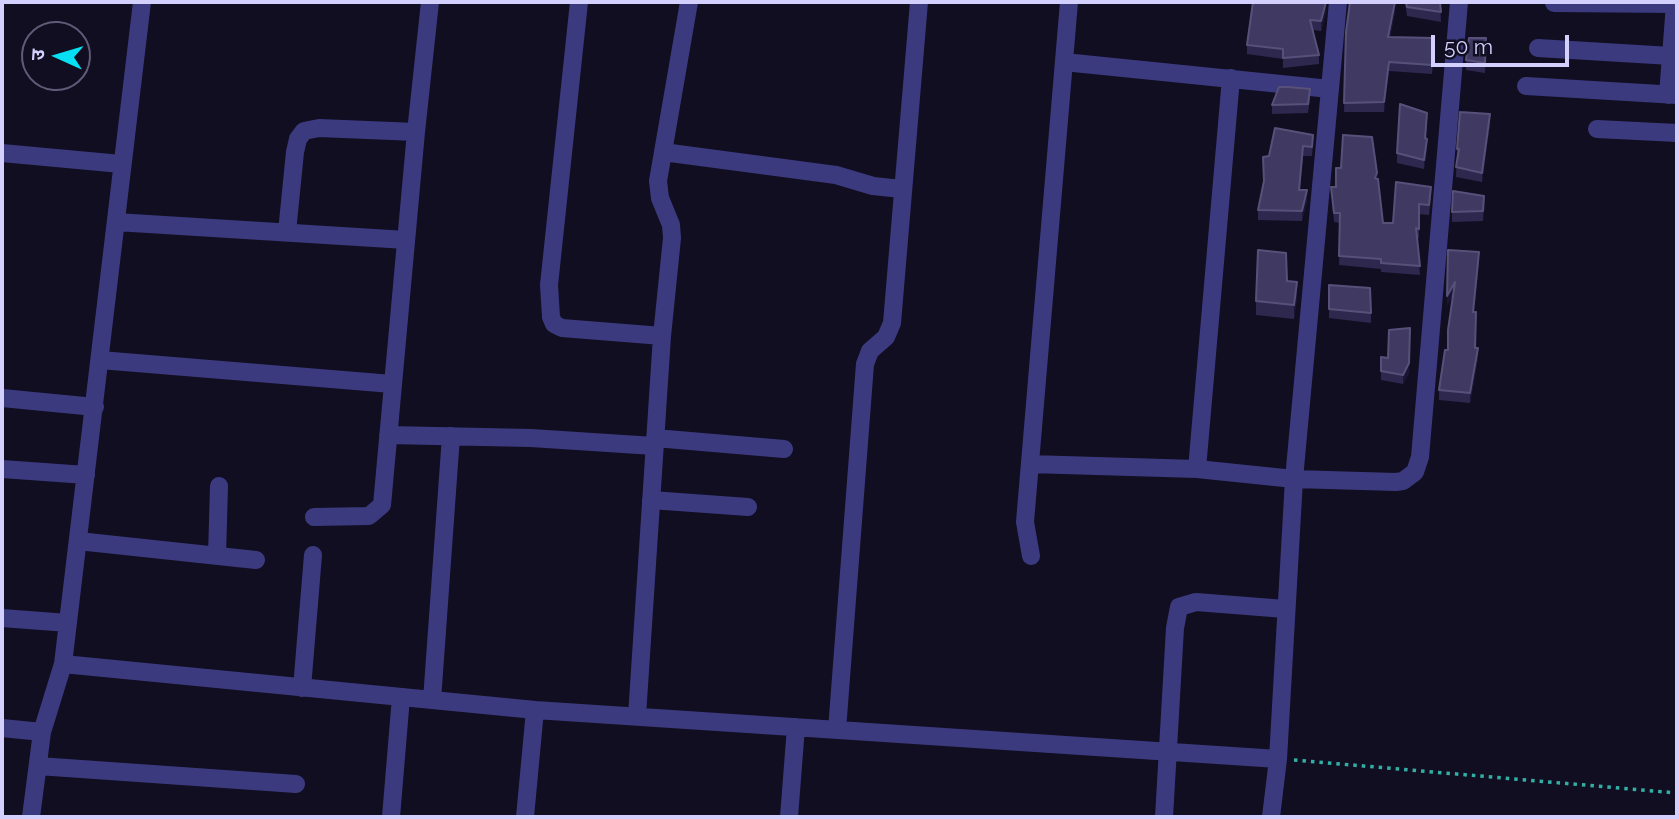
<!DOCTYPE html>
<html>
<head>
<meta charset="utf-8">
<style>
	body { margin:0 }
	#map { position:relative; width:1679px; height:819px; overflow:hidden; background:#110e21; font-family:Raleway,"Noto Sans Devanagari",sans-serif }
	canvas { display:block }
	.frame { position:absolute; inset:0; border:4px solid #d4d0fe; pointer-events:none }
	.north { position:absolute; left:21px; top:21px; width:70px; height:70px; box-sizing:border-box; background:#110e21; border:2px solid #5f5c79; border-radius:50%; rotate:274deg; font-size:19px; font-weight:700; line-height:28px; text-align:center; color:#d4d0fe }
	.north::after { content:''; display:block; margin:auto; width:24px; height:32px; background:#07dff2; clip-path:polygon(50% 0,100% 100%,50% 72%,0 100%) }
	.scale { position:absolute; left:1431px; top:35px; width:138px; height:32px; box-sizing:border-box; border:4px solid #d4d0fe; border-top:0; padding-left:9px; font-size:21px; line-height:24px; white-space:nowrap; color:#d4d0fe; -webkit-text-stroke:5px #110e21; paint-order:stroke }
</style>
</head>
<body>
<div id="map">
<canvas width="1679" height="819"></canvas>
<div class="frame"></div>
<div class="north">उ</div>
<div class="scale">50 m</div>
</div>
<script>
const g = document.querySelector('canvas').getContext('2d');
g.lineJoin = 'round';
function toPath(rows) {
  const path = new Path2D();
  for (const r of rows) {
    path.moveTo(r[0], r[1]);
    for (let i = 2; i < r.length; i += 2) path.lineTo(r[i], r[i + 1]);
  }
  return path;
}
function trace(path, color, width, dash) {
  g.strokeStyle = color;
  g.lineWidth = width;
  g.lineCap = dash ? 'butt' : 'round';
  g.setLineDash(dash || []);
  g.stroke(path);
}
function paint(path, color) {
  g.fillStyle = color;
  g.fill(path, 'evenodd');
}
const path = toPath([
	[1294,760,1677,793]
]);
const minor = toPath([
	[579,2,549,285,551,317,554,324,562,328,662,336,637,716],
	[1554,3,1677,4],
	[1538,48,1671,56],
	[1064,62,1330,89],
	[1526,86,1677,95],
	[1668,95,1675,4],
	[1597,129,1677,133],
	[663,152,836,175,873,186,902,189],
	[2,153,121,164],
	[116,222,406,240],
	[287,232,295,152,298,139,304,131,319,128,416,132],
	[662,336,672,238,671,225,660,198,658,181,689,2],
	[100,360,392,384],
	[2,398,95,407],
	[388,435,531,438,654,446],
	[655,438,784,449],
	[1030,464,1197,469,1294,479,1396,482,1403,481,1415,472,1420,457,1459,2],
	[2,469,86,475],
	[1197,469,1231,78],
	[651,500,748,507],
	[314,517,369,516,382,505,416,132,430,2],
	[78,541,256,560],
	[217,556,219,486],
	[1031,556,1025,522,1069,2],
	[2,618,68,623],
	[63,664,535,710],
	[302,688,313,555],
	[432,700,451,436],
	[2,728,42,732],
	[837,730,865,364,870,351,886,337,892,323,919,2],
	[38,766,296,784],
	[31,817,42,732,63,664,142,2],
	[391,817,401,697],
	[525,817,535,710,1278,759],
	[789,817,796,727],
	[1164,817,1175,628,1179,607,1196,602,1285,609],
	[1271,817,1278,759,1294,479,1338,2]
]);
const wall = toPath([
	[1405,2,1440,2,1441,22,1407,16],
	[1326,12,1321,31,1313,30,1319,55,1319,64,1283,68,1283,59,1247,54,1247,45],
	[1395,12,1390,37,1434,47,1432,74,1389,71,1384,112,1344,112,1346,32],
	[1486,48,1485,73,1466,70,1466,60],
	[1310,98,1308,113,1272,114,1272,105],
	[1427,123,1426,138,1427,148,1424,169,1397,163,1397,153],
	[1490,124,1482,182,1456,177,1457,149],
	[1275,128,1313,144,1312,156,1303,156,1300,190,1307,200,1302,221,1258,220,1258,210],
	[1377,178,1383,223,1393,223,1396,182,1431,197,1429,215,1419,214,1419,238,1417,238,1420,275,1381,272,1381,269,1339,265,1340,223,1334,222,1331,187],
	[1484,206,1483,221,1452,222,1452,212],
	[1448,250,1479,262,1474,312,1475,348,1478,358,1470,403,1439,400,1439,390,1448,350,1453,295,1447,305],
	[1287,281,1297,296,1294,319,1256,315,1256,301],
	[1329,285,1371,313,1371,323,1329,318],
	[1381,357,1409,373,1403,384,1381,380]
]);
const shadedWall = toPath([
	[1326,2,1326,12,1321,31,1321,21],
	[1395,2,1395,12,1388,46,1388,37],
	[1389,62,1389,71,1384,112,1384,102],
	[1490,114,1490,124,1482,182,1482,173],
	[1427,139,1427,148,1424,169,1424,160],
	[1307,190,1307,200,1302,221,1302,211],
	[1479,252,1479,262,1473,322,1473,312],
	[1297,282,1297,296,1294,319,1294,305],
	[1455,282,1455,292,1447,305,1447,296],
	[1410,328,1409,373,1403,384,1403,375],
	[1478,348,1478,358,1470,403,1470,393]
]);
const building = toPath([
	[1253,2,1326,2,1321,21,1310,20,1319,55,1283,58,1283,49,1247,45,1253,2],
	[1350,2,1395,2,1388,37,1434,38,1432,65,1389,62,1384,102,1344,103,1346,32,1350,2],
	[1406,2,1440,2,1441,12,1407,7,1406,2],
	[1469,38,1486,38,1485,63,1466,60,1469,38],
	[1279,87,1288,87,1310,89,1308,104,1272,105,1279,87],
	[1400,104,1427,113,1425,138,1427,139,1424,160,1397,153,1400,104],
	[1460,112,1490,114,1482,173,1456,167,1459,149,1457,149,1460,112],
	[1275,128,1313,135,1312,147,1303,146,1299,190,1307,190,1302,211,1258,210,1264,181,1263,157,1269,156,1275,128],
	[1343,135,1372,137,1377,173,1375,178,1378,179,1383,223,1393,223,1396,182,1431,187,1429,205,1419,204,1419,229,1416,228,1420,266,1381,263,1381,259,1339,256,1340,213,1334,213,1331,187,1336,187,1336,168,1341,168,1343,135],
	[1453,191,1484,196,1483,211,1452,212,1453,191],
	[1258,250,1286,253,1287,281,1297,282,1294,305,1256,301,1258,250],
	[1448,250,1479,252,1473,312,1476,312,1475,348,1478,348,1470,393,1439,390,1445,350,1448,350,1448,330,1455,282,1447,296,1448,250],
	[1329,285,1370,288,1371,313,1329,309,1329,285],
	[1410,328,1409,363,1403,375,1381,371,1381,357,1388,358,1389,330,1410,328]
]);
trace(path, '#32afa5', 3.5, [3.5, 5]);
trace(minor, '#3c3a7f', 18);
paint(wall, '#2e284f');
paint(shadedWall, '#1b1635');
paint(building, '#403a62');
trace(building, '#57517a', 2);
</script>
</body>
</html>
